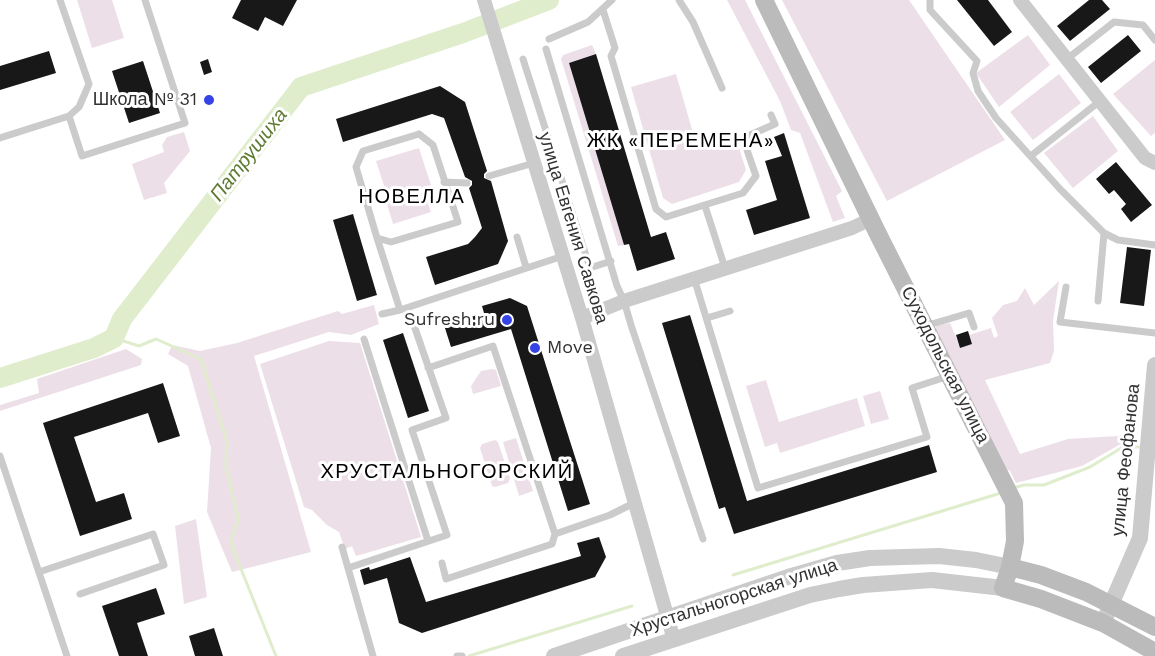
<!DOCTYPE html>
<html>
<head>
<meta charset="utf-8">
<style>
	body { margin:0 }
	canvas { display:block; background:#fff }
</style>
</head>
<body>
<canvas width="1155" height="656"></canvas>
<script>
const g = document.querySelector('canvas').getContext('2d');
g.lineJoin = 'round';
function paint(path, color) {
  g.fillStyle = color;
  g.fill(path, 'evenodd');
}
function toPath(rows) {
  const path = new Path2D();
  for (const r of rows) {
    path.moveTo(r[0], r[1]);
    for (let i = 2; i < r.length; i += 2) path.lineTo(r[i], r[i + 1]);
  }
  return path;
}
function trace(path, color, width, dash) {
  g.strokeStyle = color;
  g.lineWidth = width;
  g.lineCap = dash ? 'butt' : 'round';
  g.setLineDash(dash || []);
  g.stroke(path);
}
function label(font, color, halo, rows, align = 'center') {
  g.font = font + ' "Work Sans",sans-serif';
  g.lineWidth = 6;
  g.setLineDash([]);
  g.textBaseline = 'middle';
  g.strokeStyle = halo;
  g.fillStyle = color;
  for (const [text, x, y, turn = 0] of rows) {
    g.save();
    g.translate(x, y);
    g.rotate((+turn || 0) * Math.PI / 180);
    g.textAlign = isNaN(turn) ? turn : align;
    if (halo) g.strokeText(text, 0, 0);
    g.fillText(text, 0, 0);
    g.restore();
  }
}
const green = toPath([
	[77,0,112,0,124,38,92,48],
	[727,0,745,0,842,191,836,196,845,218,833,222,800,133,791,130,780,101],
	[782,0,909,0,1005,140,887,201],
	[1028,35,1050,65,999,107,976,73],
	[592,45,596,54,569,63,624,245,618,246,561,59,563,55],
	[1155,60,1155,133,1151,136,1113,94],
	[676,74,696,143,730,132,735,135,746,170,739,182,672,204,663,198,631,87],
	[1059,74,1081,103,1033,140,1010,112],
	[1093,116,1118,151,1073,188,1044,153],
	[184,132,190,151,164,183,167,193,144,200,132,164,164,152,162,145,167,137],
	[419,148,431,185,388,198,376,161],
	[424,192,431,212,393,224,387,204],
	[1059,281,1053,321,1054,351,1050,363,985,380,1020,454,1068,439,1134,435,1133,443,1119,445,1082,466,1016,483,1010,471,1006,469,935,330,937,325,950,323,960,347,969,335,991,328,994,338,998,336,992,318,1003,305,1017,301,1025,288,1034,305],
	[374,305,379,324,351,335,329,332,254,356,311,552,232,572,207,512,211,448,188,366,168,354,172,345,200,351,237,343,338,311,342,314],
	[329,341,360,343,421,537,356,556,352,546,345,549,339,532,327,525,312,510,304,507,260,364],
	[126,349,142,359,141,365,0,411,0,405,39,393,37,379],
	[492,369,496,370,501,386,473,394,471,386,481,371],
	[766,380,779,422,857,398,865,426,780,453,777,443,765,447,746,386],
	[880,391,889,419,871,424,863,396],
	[516,438,533,491,519,496,503,442],
	[495,440,498,442,510,478,508,483,495,487,492,486,480,448,482,444],
	[196,519,207,597,184,604,175,526]
]);
const stream = toPath([
	[114,338,139,346,156,339,201,359,227,442,226,466,238,518,231,544,276,656],
	[1013,488,1024,485,1044,485,1090,467,1123,447,1141,447],
	[733,575,1001,493],
	[469,656,632,606]
]);
const river = toPath([
	[0,378,94,348,114,338,122,319,301,87,463,33,549,0]
]);
const building = toPath([
	[241,0,297,0,283,26,265,17,258,31,232,18],
	[957,0,988,0,1012,32,994,46],
	[1089,0,1102,0,1110,9,1070,41,1057,26],
	[1128,35,1141,51,1101,83,1088,67],
	[49,51,56,73,0,90,0,66],
	[596,54,651,237,666,232,675,259,637,271,629,244,624,245,569,63],
	[208,59,212,72,204,75,200,62],
	[143,61,160,113,129,123,112,71],
	[440,86,465,102,487,171,484,174,484,178,491,181,508,241,498,264,435,285,426,257,468,244,475,237,482,228,469,188,472,185,472,181,465,177,444,118,432,114,343,142,336,119],
	[784,133,810,218,754,235,746,210,777,200,765,161,782,156,774,137],
	[1116,162,1152,205,1131,222,1121,209,1126,204,1114,190,1109,194,1096,179],
	[353,214,377,295,357,301,333,220],
	[1127,247,1151,250,1144,306,1120,303],
	[510,298,527,306,590,504,568,511,511,329,451,347,444,325,484,313,482,306],
	[690,315,747,501,929,445,937,472,734,534,725,507,719,509,662,323],
	[968,331,972,344,960,348,956,335],
	[403,333,429,411,408,418,383,340],
	[163,383,180,436,158,443,148,413,74,437,96,502,124,493,132,519,80,536,43,423],
	[599,537,606,557,595,577,422,633,399,623,387,578,364,585,360,570,369,567,370,570,410,557,426,602,581,556,577,543],
	[156,588,165,614,137,623,148,656,119,656,102,606],
	[214,628,223,656,195,656,189,636]
]);
const service = toPath([
	[679,0,693,22,722,88],
	[930,0,930,10,977,61,973,73,978,91,996,118,1060,189,1104,233,1098,301],
	[603,10,615,48,611,56,656,209,666,217,743,193,756,176,747,150,750,135,775,124,771,115],
	[549,39,588,22,612,0],
	[546,49,617,286,624,301,631,325,703,539],
	[1066,58,1072,55,1114,22,1143,25,1155,40],
	[523,59,590,268,611,261],
	[69,116,82,156,185,123,145,0],
	[419,134,433,145,458,222,391,242,377,238,356,167,363,151,419,134],
	[0,138,69,116,79,107,89,84,60,0],
	[1032,155,1100,101],
	[489,176,534,163],
	[444,182,467,183],
	[705,206,725,268],
	[1104,233,1118,240,1155,245],
	[517,237,526,267],
	[377,238,400,310],
	[694,278,758,488,927,437,912,388,949,376],
	[1066,287,1060,322,1155,333],
	[382,314,400,310,563,256],
	[707,318,730,311],
	[925,326,969,313,974,327],
	[364,339,428,541],
	[428,368,493,346,555,534,552,544,446,579,442,563],
	[0,456,67,656],
	[555,534,610,515,634,503],
	[342,547,373,656],
	[348,568,447,535,412,430,446,418,408,308],
	[39,572,153,534,164,565,80,594],
	[457,656,462,656]
]);
const minor = toPath([
	[484,0,582,318,674,640],
	[1020,0,1145,158,1155,163],
	[582,318,624,301,852,228,871,219]
]);
const tertiary = toPath([
	[1103,623,1140,538,1155,365],
	[554,656,788,577,837,563,870,558,939,556,976,560,1010,567],
	[623,656,810,595,839,589,863,585,932,580,1003,588]
]);
const secondary = toPath([
	[764,0,879,236,1014,503,1015,541,1010,567,1003,588,1041,599,1103,623,1155,652],
	[1010,567,1041,575,1086,592,1155,627]
]);
const markers = [
	[209,100,6,"#3542e6"],
	[507,320,6,"#3542e6"],
	[535,348,6,"#3542e6"]
];
const poiNames = [
	["Школа № 31",197,100],
	["Sufresh.ru",495,320],
	["Move",547,348,"left"]
];
const streetNames = [
	["улица Евгения Савкова",573,228,73],
	["Суходольская улица",945,365,63],
	["улица Феофанова",1126,460,-84],
	["Хрустальногорская улица",734,598,-18]
];
const neighbourhoodNames = [
	["ЖК «ПЕРЕМЕНА»",681,141],
	["НОВЕЛЛА",412,197],
	["ХРУСТАЛЬНОГОРСКИЙ",447,472]
];
const waterNames = [
	["Патрушиха",249,155,-52]
];
paint(green, '#eddfe7');
trace(stream, '#e0edcc', 3);
trace(river, '#e0edcc', 20);
paint(building, '#181818');
trace(service, '#cbcbcb', 7);
trace(minor, '#cbcbcb', 14);
trace(tertiary, '#cbcbcb', 16);
trace(secondary, '#bbb', 18);
for (const [x, y, r, color] of markers) {
  const dot = new Path2D();
  dot.arc(x, y, r, 0, 2 * Math.PI);
  g.fillStyle = color;
  g.fill(dot);
  trace(dot, '#fff', 2);
}
label('18px', '#313131', '#fff', poiNames, 'right');
label('18px', '#313131', '#fff', streetNames);
g.letterSpacing = '1.5px';
label('20px', '#000', '#fff', neighbourhoodNames);
g.letterSpacing = '0px';
label('italic 20px', '#5f7a34', '#fff', waterNames);
</script>
</body>
</html>
